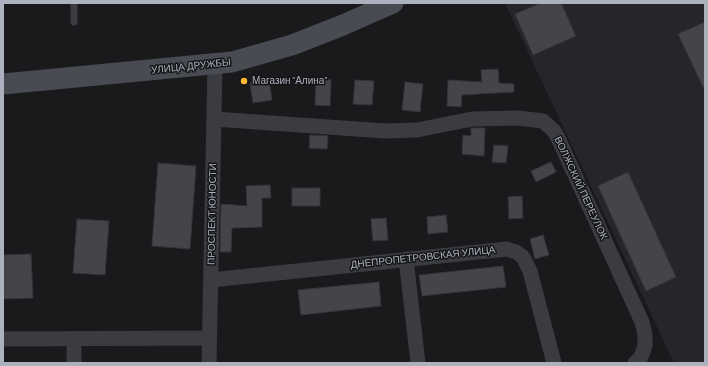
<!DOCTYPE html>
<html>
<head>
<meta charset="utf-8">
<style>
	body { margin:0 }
	#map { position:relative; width:708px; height:366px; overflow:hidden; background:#1a1a1d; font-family:Barlow,sans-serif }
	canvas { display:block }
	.frame { position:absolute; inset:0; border:4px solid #abb1bd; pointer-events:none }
</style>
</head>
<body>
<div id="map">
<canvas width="708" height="366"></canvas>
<div class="frame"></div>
</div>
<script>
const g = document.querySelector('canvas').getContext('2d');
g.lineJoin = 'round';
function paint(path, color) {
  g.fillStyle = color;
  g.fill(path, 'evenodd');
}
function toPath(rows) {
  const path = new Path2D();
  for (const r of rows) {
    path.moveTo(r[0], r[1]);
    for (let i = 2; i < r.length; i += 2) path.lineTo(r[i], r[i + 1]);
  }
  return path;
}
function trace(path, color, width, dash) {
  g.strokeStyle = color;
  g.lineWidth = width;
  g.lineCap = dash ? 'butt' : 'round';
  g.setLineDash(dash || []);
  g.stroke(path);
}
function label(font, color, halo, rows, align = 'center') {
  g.font = font + ' Barlow,sans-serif';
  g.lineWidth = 3;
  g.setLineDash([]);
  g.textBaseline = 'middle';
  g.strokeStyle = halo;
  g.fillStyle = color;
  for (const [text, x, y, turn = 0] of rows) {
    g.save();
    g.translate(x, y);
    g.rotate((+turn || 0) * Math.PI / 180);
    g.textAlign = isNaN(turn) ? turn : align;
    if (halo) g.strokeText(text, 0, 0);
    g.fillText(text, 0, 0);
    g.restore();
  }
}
const built = toPath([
	[505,3,705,3,705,363,674,363]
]);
const building = toPath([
	[541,3,561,3,576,36,533,55,515,14,541,3],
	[705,22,705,91,678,34,705,22],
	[498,69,499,83,514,84,514,92,462,95,461,107,447,106,448,80,482,82,481,70,498,69],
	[316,79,331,80,330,106,315,105,316,79],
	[269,80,272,100,253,103,250,83,269,80],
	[355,80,374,81,372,105,353,104,355,80],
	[405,82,423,84,420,112,402,110,405,82],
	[471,128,485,128,484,156,462,154,463,135,471,136,471,128],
	[310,135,328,136,327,149,309,148,310,135],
	[494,145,508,146,506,163,492,162,494,145],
	[551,162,556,172,536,182,531,171,551,162],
	[158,163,196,166,190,249,152,246,158,163],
	[628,172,676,277,646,291,598,186,628,172],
	[270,185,271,198,262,198,262,227,232,228,231,252,220,252,221,204,247,206,246,186,270,185],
	[292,188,320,188,320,206,292,206,292,188],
	[522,196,523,218,509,219,508,197,522,196],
	[446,215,448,232,428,234,427,217,446,215],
	[386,218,388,240,373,241,371,219,386,218],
	[77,219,109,221,105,275,73,273,77,219],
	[543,235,549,255,535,259,530,239,543,235],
	[31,254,33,298,3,299,3,255,31,254],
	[503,266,506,287,422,296,419,275,503,266],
	[379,282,381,306,301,315,298,290,379,282]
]);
const lane = toPath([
	[74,22,74,3]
]);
const street = toPath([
	[214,119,385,131,417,130,472,119,518,118,543,121,554,131,558,138,642,322,645,335,645,346,641,357,635,363],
	[406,259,418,363],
	[211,280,507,249,516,252,523,257,530,271,554,363],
	[3,339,209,338],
	[74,339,74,363],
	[209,363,215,65]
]);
const secondary = toPath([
	[3,84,232,62,292,45,343,25,393,3]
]);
const markers = [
	[244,81,4,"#ffb830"]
];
const streetNames = [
	["УЛИЦА ДРУЖБЫ",191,66,-6],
	["ВОЛЖСКИЙ ПЕРЕУЛОК",581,188,65],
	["ПРОСПЕКТ ЮНОСТИ",212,214,-89],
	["ДНЕПРОПЕТРОВСКАЯ УЛИЦА",423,257,-6]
];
const poiNames = [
	["Магазин \"Алина\"",252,81]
];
paint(built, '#26262a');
paint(building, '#44454a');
trace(building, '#343439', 1);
trace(lane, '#3b3c42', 7);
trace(street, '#3b3c42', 15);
trace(secondary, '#484b52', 21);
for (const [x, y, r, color] of markers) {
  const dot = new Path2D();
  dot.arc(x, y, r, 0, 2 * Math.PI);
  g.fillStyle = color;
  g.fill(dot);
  trace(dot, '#151518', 1.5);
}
label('10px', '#abb1bd', '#151518', streetNames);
label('10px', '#abb1bd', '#151518', poiNames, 'left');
</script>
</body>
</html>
